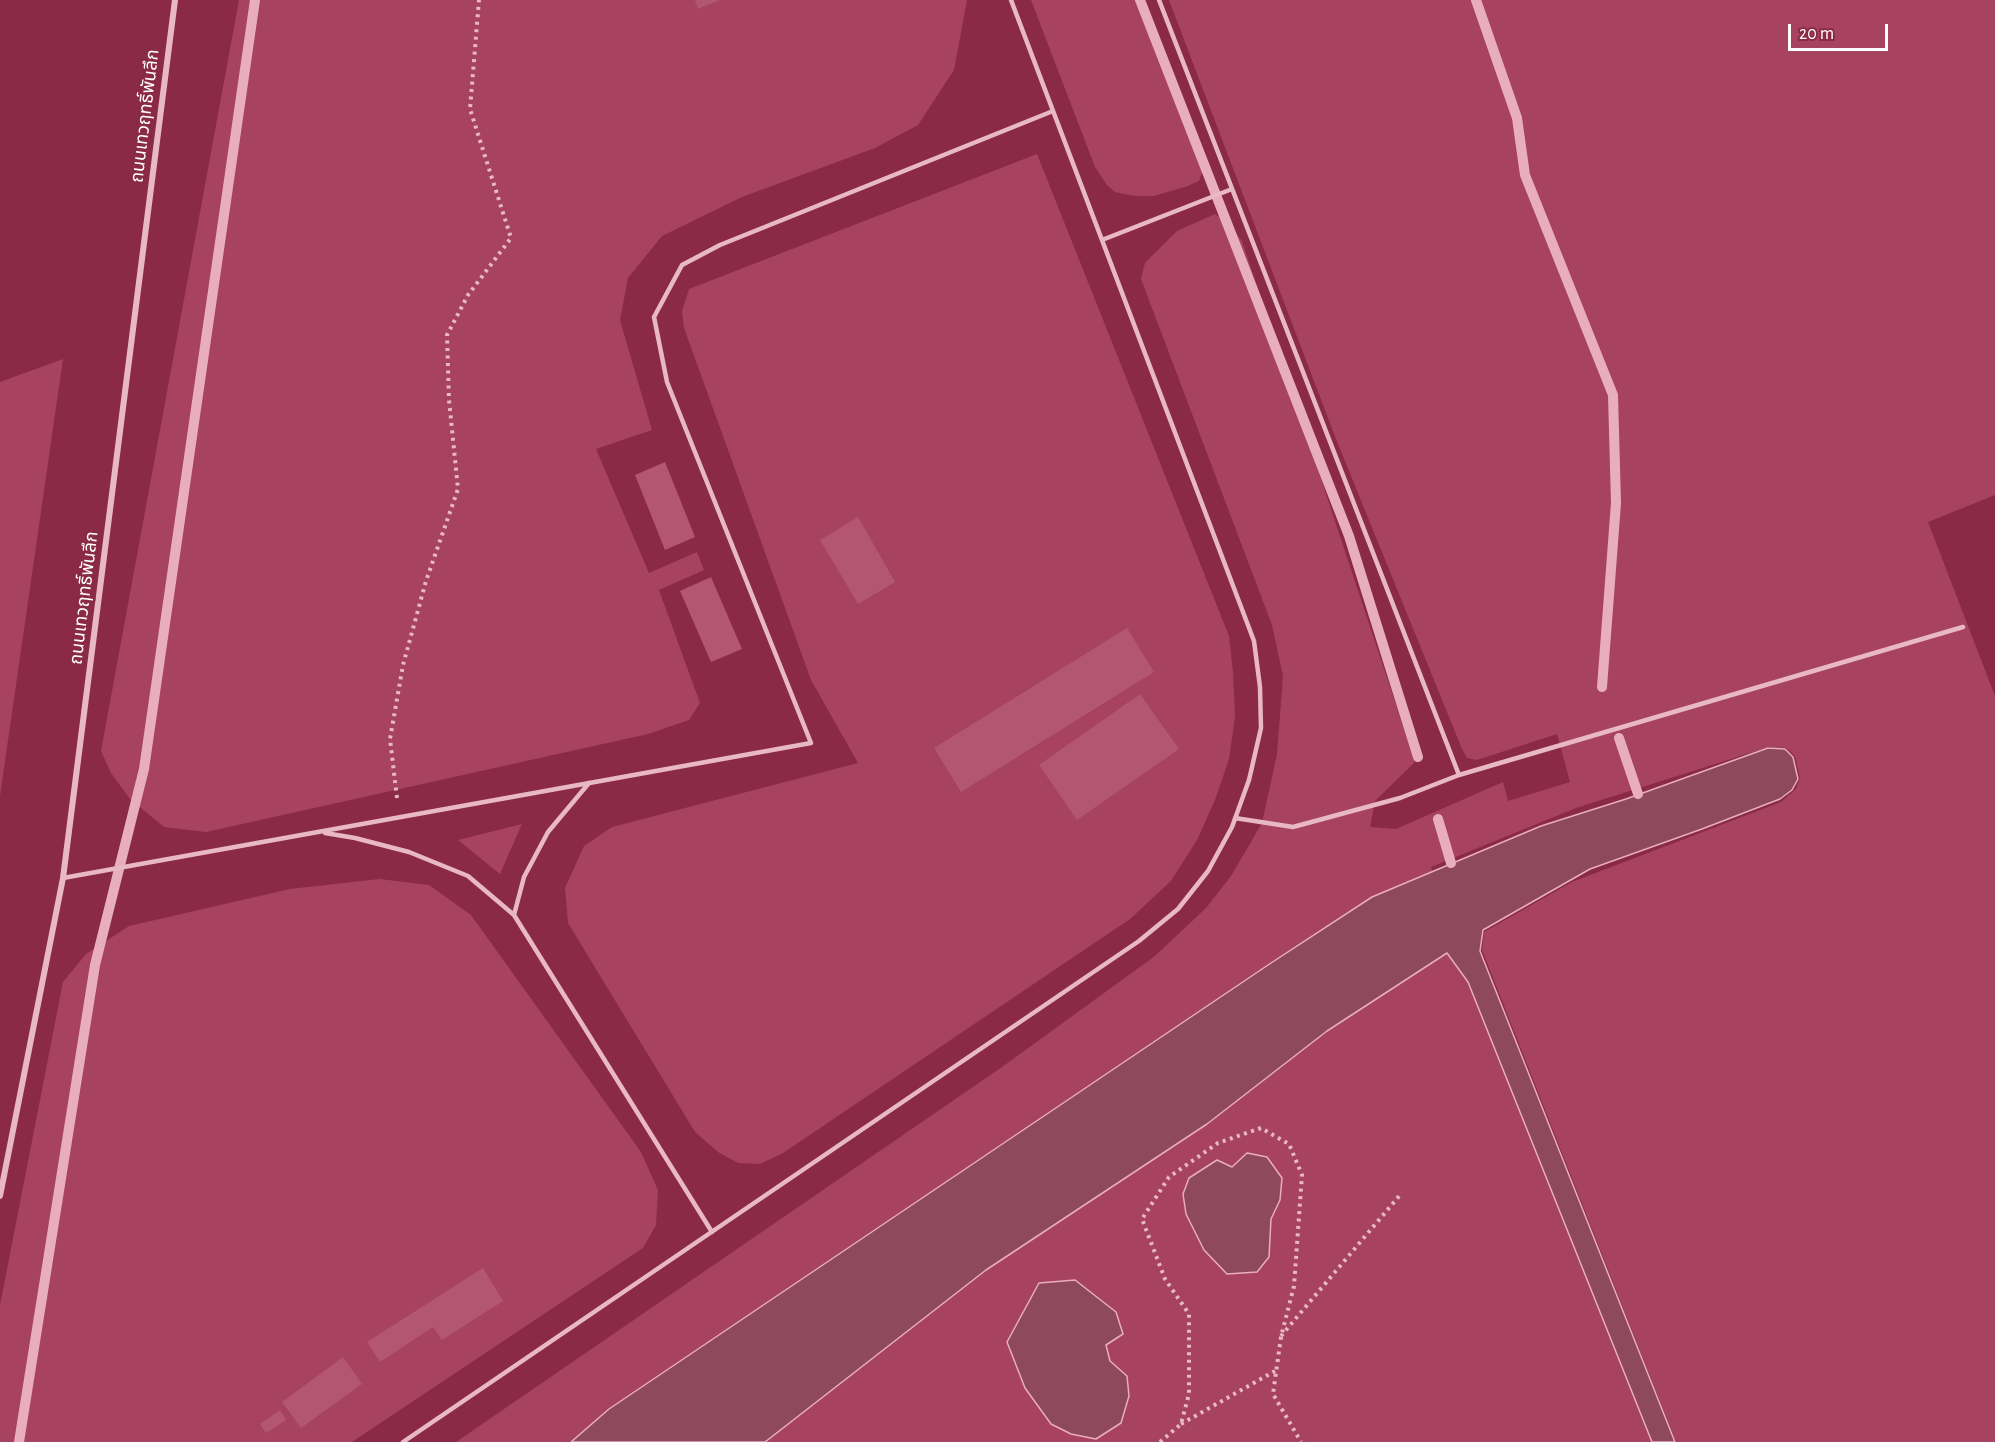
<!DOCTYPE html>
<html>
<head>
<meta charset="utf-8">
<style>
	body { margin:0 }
	#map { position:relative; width:1995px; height:1442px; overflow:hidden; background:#8a2a46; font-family:"Alegreya Sans",sans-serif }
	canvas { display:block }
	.scale { position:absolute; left:1788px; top:24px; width:100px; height:27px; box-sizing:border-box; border:3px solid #fff; border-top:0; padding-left:8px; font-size:18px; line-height:21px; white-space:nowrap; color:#fff; -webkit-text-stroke:4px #8a2a46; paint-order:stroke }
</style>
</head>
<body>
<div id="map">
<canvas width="1995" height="1442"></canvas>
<div class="scale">20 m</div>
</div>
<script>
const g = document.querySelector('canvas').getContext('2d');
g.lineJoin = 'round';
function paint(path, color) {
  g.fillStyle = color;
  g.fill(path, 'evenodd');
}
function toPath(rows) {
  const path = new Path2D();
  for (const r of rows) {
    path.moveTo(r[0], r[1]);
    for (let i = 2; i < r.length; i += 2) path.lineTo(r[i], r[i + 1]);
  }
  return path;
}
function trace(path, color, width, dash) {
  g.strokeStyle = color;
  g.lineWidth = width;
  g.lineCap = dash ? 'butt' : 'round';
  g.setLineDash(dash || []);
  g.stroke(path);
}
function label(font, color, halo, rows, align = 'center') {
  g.font = font + ' "Alegreya Sans","Noto Sans Thai",sans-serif';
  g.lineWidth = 5;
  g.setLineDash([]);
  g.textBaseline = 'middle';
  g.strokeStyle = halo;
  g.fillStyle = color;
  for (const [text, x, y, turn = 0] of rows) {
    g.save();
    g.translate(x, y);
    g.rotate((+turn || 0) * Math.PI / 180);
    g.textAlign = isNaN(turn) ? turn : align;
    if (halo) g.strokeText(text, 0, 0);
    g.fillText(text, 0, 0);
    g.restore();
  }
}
const green = toPath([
	[239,0,967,0,954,70,918,125,875,148,742,197,662,236,628,278,620,320,652,430,596,449,649,573,697,552,704,570,659,590,700,703,689,720,648,734,206,832,164,827,130,799,111,773,101,751],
	[1031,0,1135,0,1204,166,1199,181,1188,186,1154,196,1135,196,1115,192,1107,185,1095,167],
	[1169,0,1995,0,1995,495,1928,522,1995,696,1995,1442,1676,1442,1482,950,1484,932,1572,882,1781,802,1796,789,1800,778,1795,756,1786,748,1769,747,1576,808,1431,867,1653,1442,456,1442,1002,1067,1155,956,1206,908,1231,876,1262,823,1277,754,1283,676,1272,625,1141,279,1145,263,1177,231,1215,214,1229,224,1242,241,1415,762,1375,801,1370,827,1396,829,1503,782,1508,801,1570,782,1557,734,1477,760,1467,758,1462,749,1336,439],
	[1037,154,1229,636,1233,672,1235,717,1229,759,1215,800,1197,840,1171,881,1130,919,783,1153,760,1164,738,1163,718,1152,695,1132,568,923,565,888,584,846,612,827,858,763,811,680,684,328,682,311,689,289],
	[63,359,0,796,0,382],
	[522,824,500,874,458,840],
	[380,879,429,885,471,915,641,1152,658,1190,656,1225,643,1248,352,1442,0,1442,0,1305,63,982,86,954,129,926,290,889]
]);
const water = toPath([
	[1768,748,1785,749,1793,757,1798,779,1792,790,1780,799,1702,829,1590,869,1483,930,1480,951,1675,1442,1652,1442,1468,982,1447,953,1327,1031,1207,1124,986,1270,765,1442,571,1442,609,1409,1271,963,1372,897,1541,826,1626,799,1768,748],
	[1247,1153,1267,1157,1282,1178,1280,1200,1271,1219,1269,1257,1257,1272,1227,1274,1204,1250,1186,1214,1183,1194,1189,1178,1217,1160,1232,1167,1247,1153],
	[1075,1280,1116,1312,1123,1334,1106,1345,1110,1361,1127,1376,1129,1396,1121,1423,1096,1439,1071,1434,1051,1424,1025,1388,1007,1342,1039,1283,1075,1280]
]);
const stream = toPath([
	[1140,0,1349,536,1418,757],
	[1476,0,1517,118,1525,175,1613,395,1616,503,1602,687],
	[1619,738,1638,794],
	[1438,819,1451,863],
	[19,1442,95,965,144,769,255,0]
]);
const building = toPath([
	[695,0,720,0,698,9],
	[665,462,695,537,665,550,635,475],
	[858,517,895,582,858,604,820,540],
	[711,577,742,649,711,662,680,591],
	[1127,628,1154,672,961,792,934,748],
	[1140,694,1179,749,1077,820,1039,765],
	[483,1268,503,1301,442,1340,433,1327,380,1362,367,1342],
	[343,1357,362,1384,301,1428,282,1402],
	[280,1410,286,1420,266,1433,260,1424]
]);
const path = toPath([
	[397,798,390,739,403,665,426,581,458,489,449,400,447,335,468,295,511,238,470,109,479,0],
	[1281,1336,1400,1195],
	[1181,1424,1275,1371],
	[1160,1442,1181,1424,1189,1394,1189,1314,1165,1279,1142,1219,1169,1177,1218,1143,1261,1128,1289,1144,1302,1175,1294,1286,1281,1337,1273,1394,1301,1442]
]);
const service = toPath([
	[1159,0,1459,775],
	[1102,240,1232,189],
	[589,783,548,832,524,877,514,915,712,1232],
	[1235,818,1293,827,1400,798,1459,775,1963,627],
	[325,833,355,838,409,852,468,876,514,915],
	[63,878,811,743,667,382,654,317,682,265,720,245,1053,111],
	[403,1442,1139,941,1178,909,1208,871,1232,827,1249,780,1261,728,1260,687,1254,641,1011,0]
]);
const minor = toPath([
	[0,1196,63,878,175,0]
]);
const streetNames = [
	["ถนนเทวฤทธิ์พันลึก",145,116,-83],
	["ถนนเทวฤทธิ์พันลึก",84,598,-83]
];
paint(green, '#a84261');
paint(water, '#8e495d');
trace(water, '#e9adc0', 1.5);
trace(stream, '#e9adc0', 10);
paint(building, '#b25672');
trace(path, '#e9b8c7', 4, [3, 4.5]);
trace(service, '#e9b8c7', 4.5);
trace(minor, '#e9b8c7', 6);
label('18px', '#fff', '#8a2a46', streetNames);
</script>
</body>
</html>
